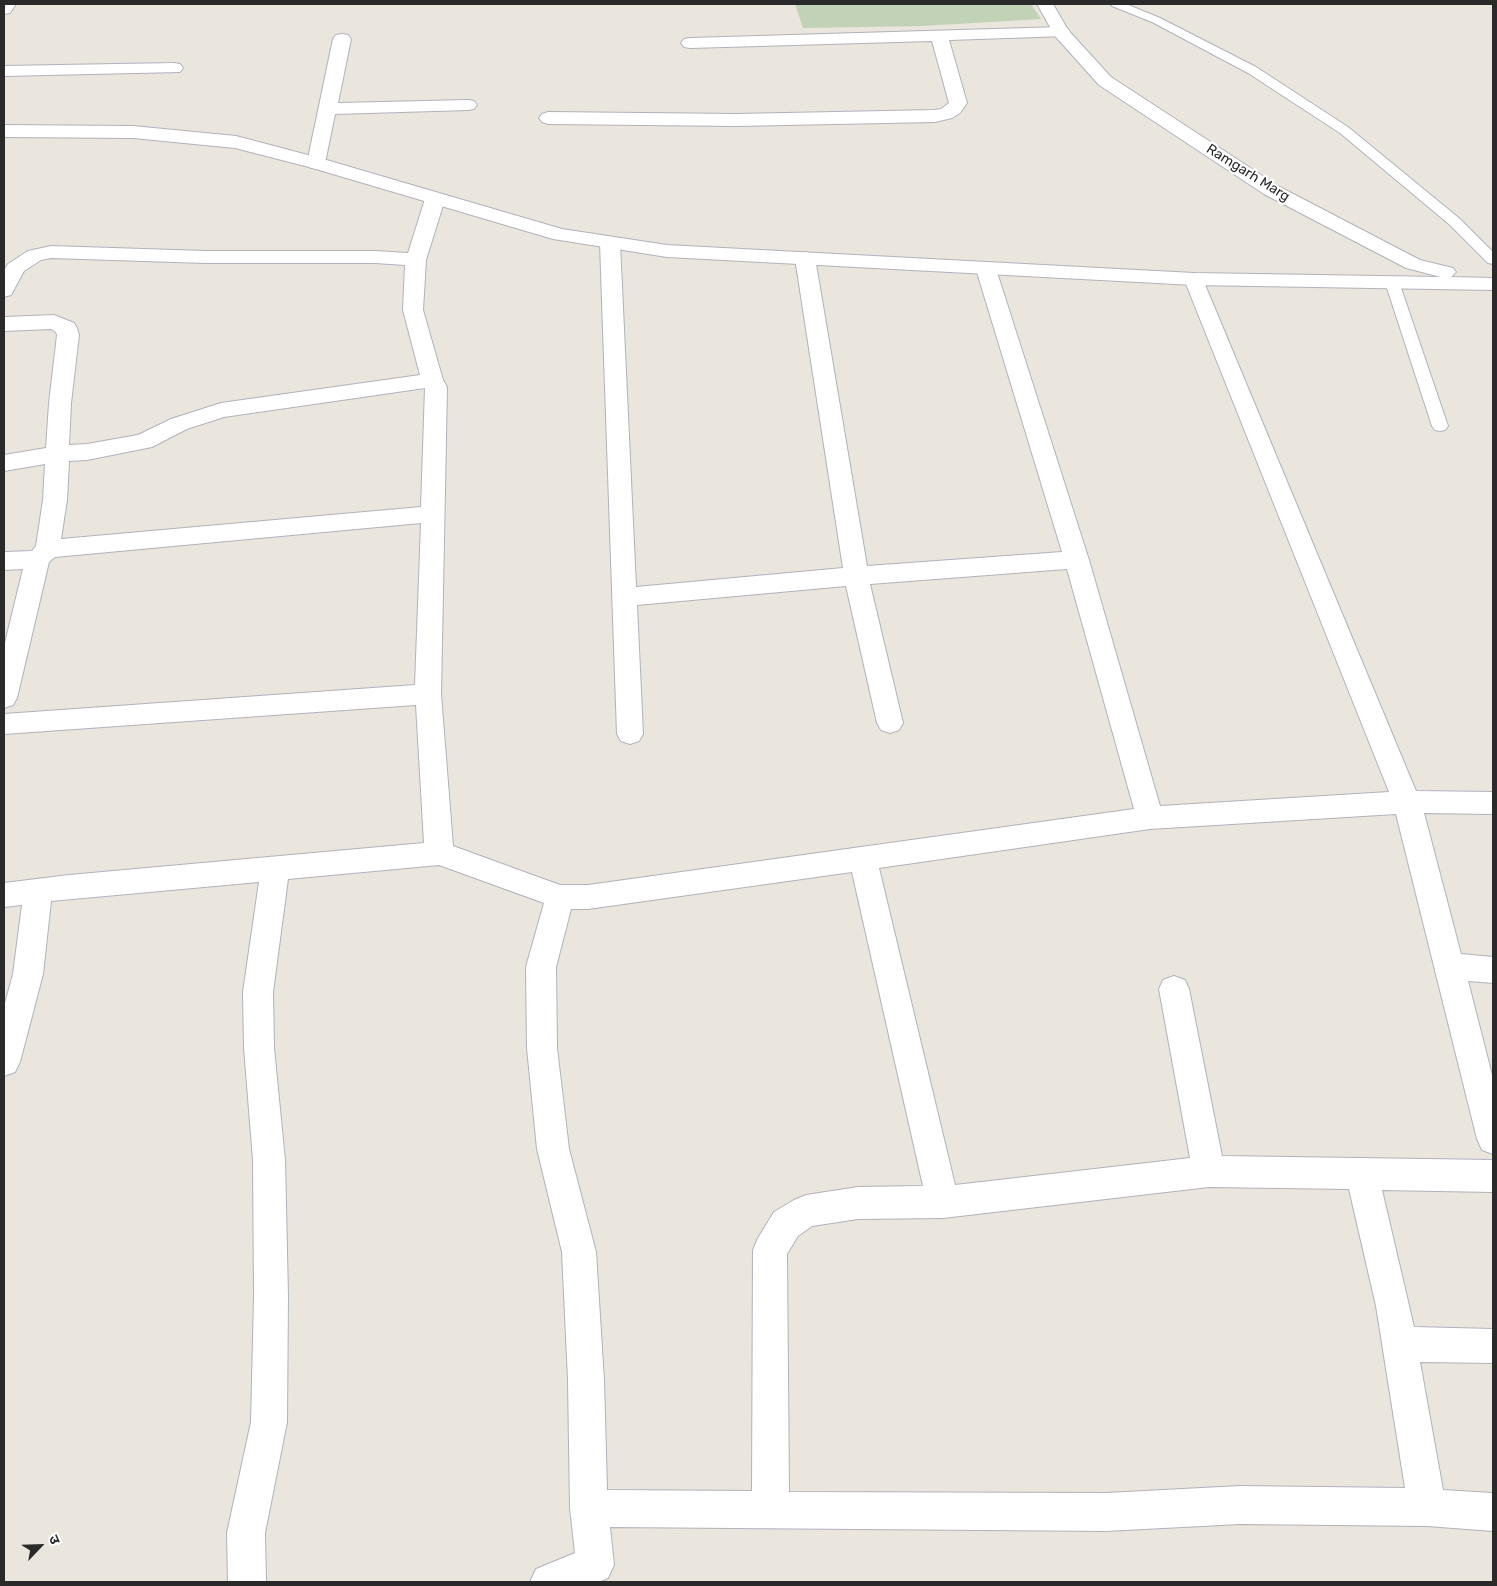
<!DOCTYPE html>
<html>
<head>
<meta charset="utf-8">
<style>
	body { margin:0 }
	#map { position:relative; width:1497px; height:1586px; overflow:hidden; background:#eae5dd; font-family:Rubik,"Noto Sans Devanagari",sans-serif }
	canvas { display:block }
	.frame { position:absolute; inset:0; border:5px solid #2a2a2a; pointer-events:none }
	.north { position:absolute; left:15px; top:1521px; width:50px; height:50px; -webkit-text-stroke:4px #fff; paint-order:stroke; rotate:66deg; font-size:14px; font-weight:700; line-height:20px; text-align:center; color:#2a2a2a }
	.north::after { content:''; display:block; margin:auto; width:18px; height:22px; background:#2a2a2a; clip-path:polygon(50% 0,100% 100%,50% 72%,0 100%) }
</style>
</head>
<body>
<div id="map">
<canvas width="1497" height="1586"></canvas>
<div class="frame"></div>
<div class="north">उ</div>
</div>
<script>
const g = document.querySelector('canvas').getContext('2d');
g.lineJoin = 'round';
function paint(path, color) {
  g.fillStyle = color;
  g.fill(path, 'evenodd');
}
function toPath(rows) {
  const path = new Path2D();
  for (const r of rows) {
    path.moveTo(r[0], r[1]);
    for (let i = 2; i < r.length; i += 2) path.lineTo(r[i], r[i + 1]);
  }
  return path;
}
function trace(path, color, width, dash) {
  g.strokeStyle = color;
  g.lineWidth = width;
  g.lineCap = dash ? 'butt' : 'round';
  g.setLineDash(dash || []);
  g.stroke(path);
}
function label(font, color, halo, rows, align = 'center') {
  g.font = font + ' Rubik,sans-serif';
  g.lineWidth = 4.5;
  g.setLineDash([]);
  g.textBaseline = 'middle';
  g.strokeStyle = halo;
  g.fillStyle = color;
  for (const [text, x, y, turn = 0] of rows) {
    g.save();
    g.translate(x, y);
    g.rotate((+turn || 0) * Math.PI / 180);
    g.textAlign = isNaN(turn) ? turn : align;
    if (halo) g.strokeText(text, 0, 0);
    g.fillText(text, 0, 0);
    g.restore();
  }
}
const cemetery = toPath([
	[795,4,1031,4,1041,19,922,26,803,28]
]);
const lane = toPath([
	[1110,4,1126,4,1160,18,1256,67,1348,127,1460,219,1493,252,1493,264,1488,263,1450,225,1340,133,1248,73,1152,22,1112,6,1110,4],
	[1392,278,1397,279,1399,282,1448,426,1445,430,1440,431,1435,430,1432,426,1385,282,1387,279,1392,278]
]);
const street = toPath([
	[4,4,16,4,10,13,4,14,4,4],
	[1061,27,1067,28,1070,32,1067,36,949,40,967,103,960,113,952,118,935,122,736,126,548,124,542,122,539,118,542,114,548,112,736,114,935,110,941,109,949,103,932,41,690,48,684,47,681,43,684,39,690,38,1061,27],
	[342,34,348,35,351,39,338,103,468,100,474,101,477,105,474,109,468,110,335,114,325,163,323,167,316,169,309,167,307,163,333,39,336,35,342,34],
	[174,63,180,64,183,68,180,72,4,76,4,66,174,63],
	[435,193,442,195,445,199,426,260,423,310,443,380,447,387,441,694,453,846,560,885,588,885,1134,809,1067,569,870,584,903,723,899,730,890,733,881,730,877,723,846,586,637,605,643,734,639,741,630,744,621,741,617,734,600,243,603,239,610,237,617,239,620,243,636,587,843,568,795,258,798,254,805,252,812,254,815,258,867,566,1062,552,976,269,979,265,986,263,993,265,996,269,1089,560,1160,806,1389,792,1184,279,1187,275,1194,273,1201,275,1416,791,1493,792,1493,814,1424,813,1461,954,1493,957,1493,983,1468,981,1493,1079,1493,1154,1482,1150,1477,1139,1396,814,1150,829,879,868,955,1185,1190,1158,1159,989,1163,980,1174,976,1185,980,1189,989,1222,1156,1493,1160,1493,1192,1382,1190,1414,1327,1493,1329,1493,1363,1420,1362,1443,1490,1493,1493,1493,1531,1427,1526,1240,1524,1106,1531,610,1527,614,1565,608,1578,599,1582,530,1582,536,1569,575,1553,570,1508,568,1380,562,1252,537,1149,527,1048,526,967,544,903,439,865,288,879,273,992,274,1048,285,1160,288,1296,287,1422,265,1533,266,1582,228,1582,227,1533,251,1422,254,1296,253,1160,244,1048,243,992,259,882,51,901,43,974,20,1062,15,1072,4,1076,4,1007,13,974,22,905,4,907,4,883,69,875,424,843,416,705,4,734,4,714,415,685,421,523,55,557,49,562,17,698,13,705,4,708,4,647,23,569,4,570,4,552,32,551,36,546,43,500,45,464,4,471,4,455,46,448,49,403,57,335,56,332,51,329,4,331,4,317,54,315,74,323,77,328,79,335,71,403,69,445,87,444,138,435,171,419,221,403,420,375,403,310,405,265,375,263,205,263,51,258,41,260,24,271,11,295,4,297,4,270,8,264,28,251,51,246,205,251,375,251,408,253,425,199,428,195,435,193],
	[425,388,421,507,61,539,67,500,69,461,87,460,152,447,187,429,224,417,425,388],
	[852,872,923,1186,858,1187,806,1195,794,1200,774,1212,758,1238,753,1250,752,1491,607,1490,604,1380,596,1252,569,1149,557,1048,556,967,571,909,588,909,852,872],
	[1209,1187,1349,1189,1376,1306,1405,1488,1240,1486,1106,1493,789,1492,787,1254,798,1236,812,1226,858,1219,943,1218,1209,1187]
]);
const secondary = toPath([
	[1037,4,1053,4,1068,30,1111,77,1278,186,1420,260,1453,268,1456,272,1451,277,1493,278,1493,290,1194,285,667,257,553,239,309,167,235,148,133,138,4,137,4,125,133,126,236,136,323,159,562,229,667,245,1194,273,1441,277,1406,268,1264,194,1099,85,1055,36,1037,4]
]);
const farStreetnames = [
	["Ramgarh Marg",1248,173,32]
];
paint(cemetery, '#c2d2b6');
trace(lane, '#b1b2bc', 2);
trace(street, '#b1b2bc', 2);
trace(secondary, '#b1b2bc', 2);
paint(lane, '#fff');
paint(street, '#fff');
paint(secondary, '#fff');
label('14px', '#2a2a2a', '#fff', farStreetnames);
</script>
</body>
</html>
